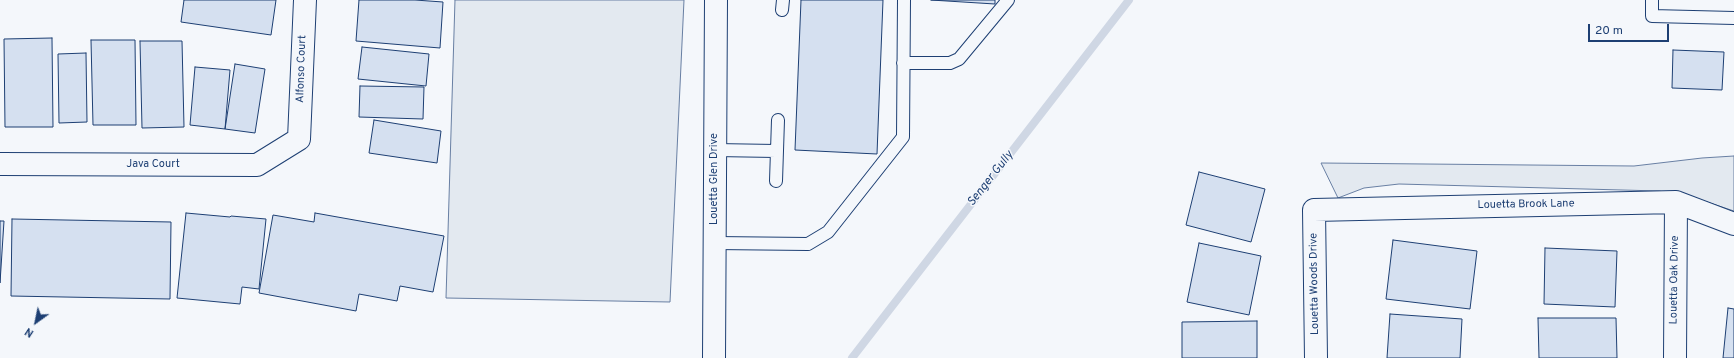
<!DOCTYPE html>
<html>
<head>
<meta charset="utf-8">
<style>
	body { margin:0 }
	#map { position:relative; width:1734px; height:358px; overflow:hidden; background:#f4f7fb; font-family:Overpass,sans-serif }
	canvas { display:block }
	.north { position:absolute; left:16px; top:302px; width:40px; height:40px; -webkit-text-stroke:3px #f4f7fb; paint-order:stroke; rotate:213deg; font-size:11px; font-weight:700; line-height:16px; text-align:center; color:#1d3f73 }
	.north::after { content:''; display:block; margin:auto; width:14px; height:18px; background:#1d3f73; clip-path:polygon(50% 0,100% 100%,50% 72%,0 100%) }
	.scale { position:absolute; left:1588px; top:24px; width:81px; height:18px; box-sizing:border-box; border:2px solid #1d3f73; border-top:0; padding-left:5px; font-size:12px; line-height:14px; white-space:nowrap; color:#1d3f73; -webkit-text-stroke:3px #f4f7fb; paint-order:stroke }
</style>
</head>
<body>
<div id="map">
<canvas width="1734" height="358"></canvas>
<div class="north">N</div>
<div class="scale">20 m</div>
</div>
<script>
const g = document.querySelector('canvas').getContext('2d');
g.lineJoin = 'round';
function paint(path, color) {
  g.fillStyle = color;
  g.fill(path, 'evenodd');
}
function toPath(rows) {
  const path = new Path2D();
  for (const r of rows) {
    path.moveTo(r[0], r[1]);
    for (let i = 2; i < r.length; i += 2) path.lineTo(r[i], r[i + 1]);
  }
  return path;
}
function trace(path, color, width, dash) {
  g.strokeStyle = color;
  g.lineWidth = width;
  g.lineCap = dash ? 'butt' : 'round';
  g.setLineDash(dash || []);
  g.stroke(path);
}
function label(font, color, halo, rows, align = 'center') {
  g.font = font + ' Overpass,sans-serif';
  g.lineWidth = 3;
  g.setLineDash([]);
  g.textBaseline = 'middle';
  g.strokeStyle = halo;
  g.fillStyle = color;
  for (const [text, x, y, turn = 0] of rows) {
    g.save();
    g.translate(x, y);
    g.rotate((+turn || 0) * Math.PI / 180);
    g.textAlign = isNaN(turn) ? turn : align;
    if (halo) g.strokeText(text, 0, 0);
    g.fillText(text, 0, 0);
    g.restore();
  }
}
const green = toPath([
	[455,0,684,0,670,302,446,298,455,0],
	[1734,156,1734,211,1695,198,1659,191,1399,184,1364,188,1338,198,1321,163,1634,166,1702,158,1734,156]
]);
const stream = toPath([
	[852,358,1129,0]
]);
const building = toPath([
	[184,0,276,0,271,35,181,22,184,0],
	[359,0,415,0,443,2,440,48,356,41,359,0],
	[801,0,883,0,877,154,795,150,801,0],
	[931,0,995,0,995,4,931,0],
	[52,38,53,127,5,127,4,39,52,38],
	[91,40,135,40,136,125,93,125,91,40],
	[140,41,182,41,184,127,142,128,140,41],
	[362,47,429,54,426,86,358,79,362,47],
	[1673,50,1724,52,1722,90,1672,88,1673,50],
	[86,53,87,122,59,123,58,54,86,53],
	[235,64,265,69,255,133,225,129,235,64],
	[195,67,230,70,225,129,190,125,195,67],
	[360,86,424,87,423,119,359,117,360,86],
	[374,120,441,131,437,163,369,153,374,120],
	[1199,172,1265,189,1251,242,1186,225,1199,172],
	[186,213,230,217,231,216,266,219,259,289,242,287,240,304,177,298,186,213],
	[315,213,444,236,433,292,400,286,397,301,359,294,356,311,259,293,273,215,314,222,315,213],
	[12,219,171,222,170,299,11,296,12,219],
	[0,221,4,221,0,283,0,221],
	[1393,240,1477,251,1470,309,1386,299,1393,240],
	[1199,243,1261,256,1249,315,1187,302,1199,243],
	[1545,248,1617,251,1615,307,1544,304,1545,248],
	[1728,308,1734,309,1734,358,1723,358,1728,308],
	[1390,314,1462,319,1460,358,1387,358,1390,314],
	[1538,318,1616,318,1617,358,1539,358,1538,318],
	[1257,321,1257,358,1182,358,1182,322,1257,321]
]);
const lane = toPath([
	[1652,0,1652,16,1734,18],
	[782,10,783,0],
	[903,63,950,63,959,59,1008,0],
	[715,150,776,151],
	[776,181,778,120],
	[715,243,808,244,828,232,903,137,904,0]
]);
const street = toPath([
	[0,164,257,165,299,139,305,0],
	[1316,358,1314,210,1676,202,1734,224],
	[1675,358,1676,202]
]);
const secondary = toPath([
	[714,358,716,0]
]);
const streetNames = [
	["Alfonso Court",302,69,-88],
	["Java Court",153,165],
	["Louetta Glen Drive",715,179,-90],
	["Louetta Brook Lane",1526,205,-1],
	["Louetta Oak Drive",1675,280,-89],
	["Louetta Woods Drive",1315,284,-91]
];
const waterNames = [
	["Senger Gully",991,179,-52]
];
paint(green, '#e3e9f0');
trace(green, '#687fa3', 1);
trace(stream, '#cfd7e4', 8);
paint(building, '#d5e0f0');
trace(building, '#1d3f73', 1);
trace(lane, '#1d3f73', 14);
trace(street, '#1d3f73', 24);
trace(secondary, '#1d3f73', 24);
trace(lane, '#f4f7fb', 12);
trace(street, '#f4f7fb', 22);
trace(secondary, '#f4f7fb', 22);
label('11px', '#1d3f73', '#f4f7fb', streetNames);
label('italic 12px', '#1d3f73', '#f4f7fb', waterNames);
</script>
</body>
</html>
